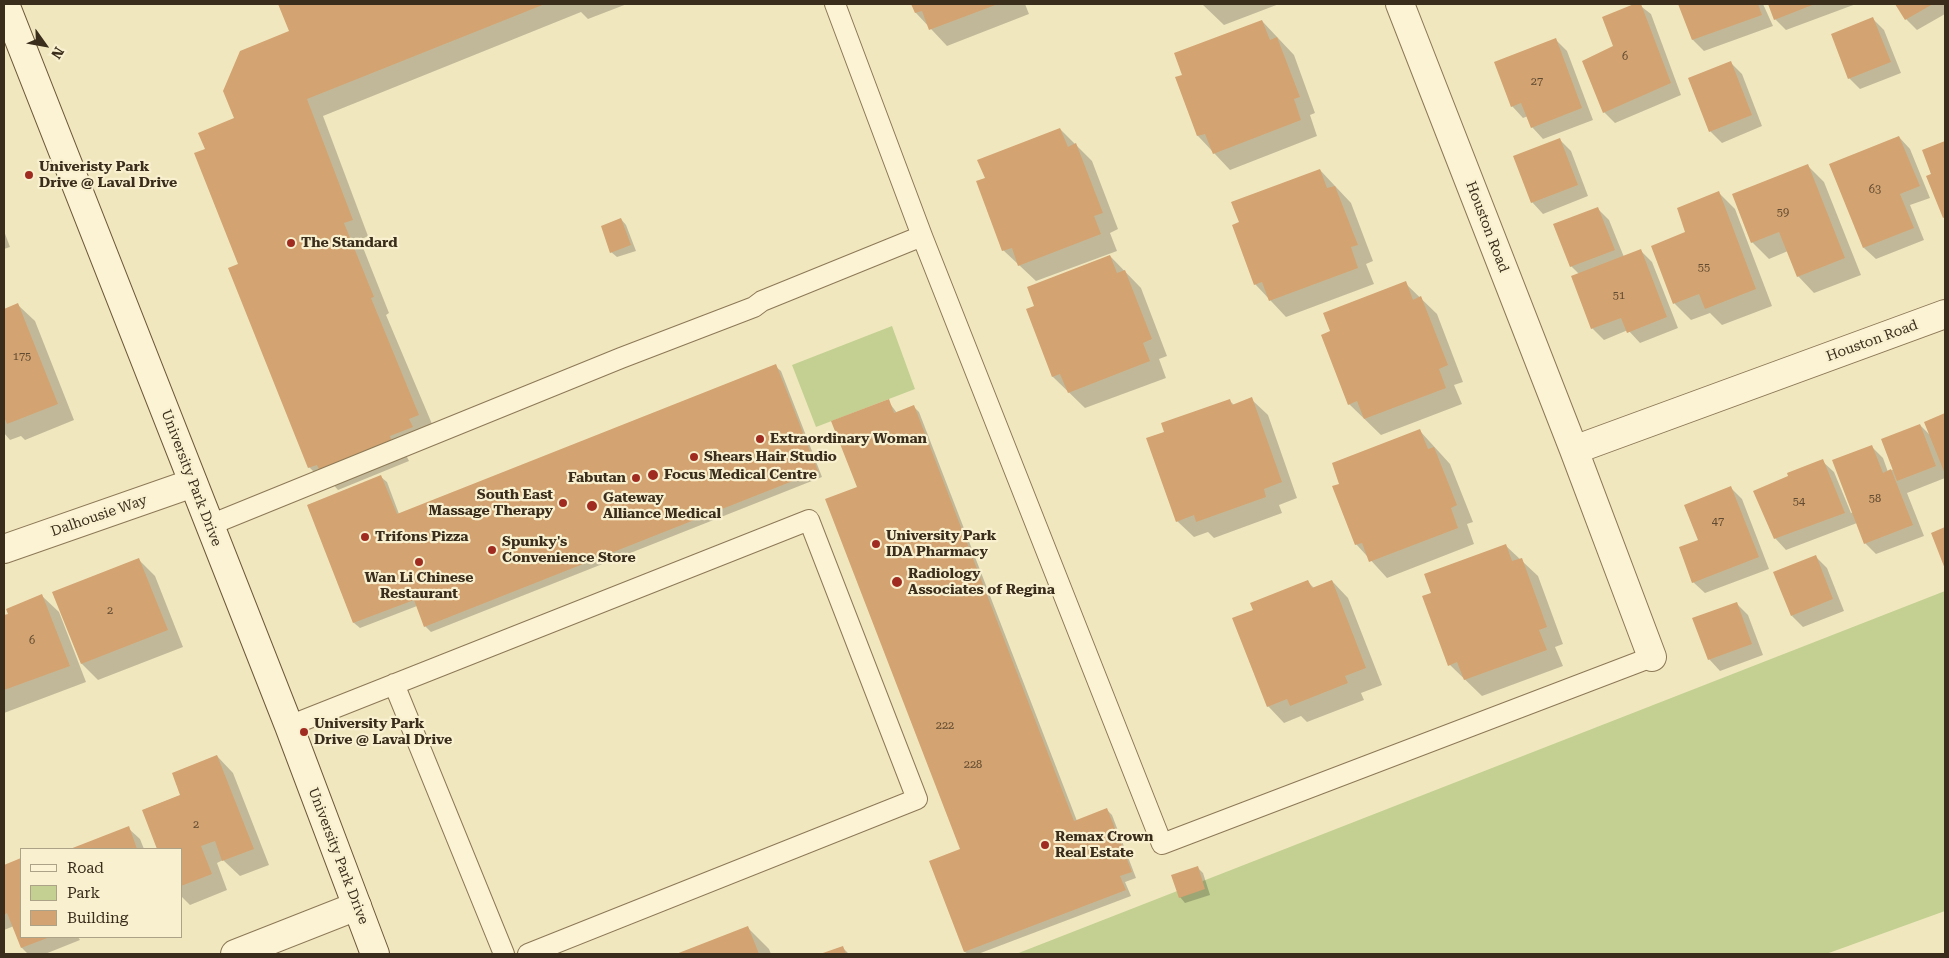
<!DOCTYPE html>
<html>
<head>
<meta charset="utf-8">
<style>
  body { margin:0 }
  #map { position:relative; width:1949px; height:958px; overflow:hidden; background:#f1e7bf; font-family:"Roboto Serif",serif }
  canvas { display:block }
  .frame { position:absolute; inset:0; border:5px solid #3a2d1c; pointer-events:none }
  .legend { position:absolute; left:20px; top:848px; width:162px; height:90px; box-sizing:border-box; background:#f8f0cf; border:1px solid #aca287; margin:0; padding:6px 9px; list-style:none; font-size:15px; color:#3a2d1c }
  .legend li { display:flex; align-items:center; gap:10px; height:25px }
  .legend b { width:25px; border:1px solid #aca287 }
  .north { position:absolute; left:20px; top:20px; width:50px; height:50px; -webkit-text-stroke:4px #f8f0cf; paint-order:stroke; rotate:122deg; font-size:14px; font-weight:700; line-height:20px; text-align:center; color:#3a2d1c }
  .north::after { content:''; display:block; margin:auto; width:18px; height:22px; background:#3a2d1c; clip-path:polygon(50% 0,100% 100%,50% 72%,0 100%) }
</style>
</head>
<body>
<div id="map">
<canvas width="1949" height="958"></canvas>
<div class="frame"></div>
<ul class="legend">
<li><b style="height:6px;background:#fbf3d3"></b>Road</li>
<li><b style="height:14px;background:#c3d092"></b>Park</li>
<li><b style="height:14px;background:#d3a371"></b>Building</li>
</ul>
<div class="north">N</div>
</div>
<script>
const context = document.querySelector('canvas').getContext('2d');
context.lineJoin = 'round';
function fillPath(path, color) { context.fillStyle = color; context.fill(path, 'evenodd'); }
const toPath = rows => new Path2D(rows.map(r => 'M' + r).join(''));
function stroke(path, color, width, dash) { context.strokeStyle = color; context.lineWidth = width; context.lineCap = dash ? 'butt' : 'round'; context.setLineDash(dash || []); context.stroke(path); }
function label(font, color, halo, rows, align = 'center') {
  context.font = font + ' "Roboto Serif",serif'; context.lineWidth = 4.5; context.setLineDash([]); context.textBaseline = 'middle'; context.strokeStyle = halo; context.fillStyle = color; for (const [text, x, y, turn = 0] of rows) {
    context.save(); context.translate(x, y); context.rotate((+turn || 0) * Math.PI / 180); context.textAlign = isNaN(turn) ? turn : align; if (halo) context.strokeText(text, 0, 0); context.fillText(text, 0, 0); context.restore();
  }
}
const green = toPath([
  [892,326,915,389,816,427,792,365],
  [1945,591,1945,911,1826,954,1016,954]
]);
const shadow = toPath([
  [279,4,627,4,588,19,581,12,323,116,368,236,360,240,389,313,386,315,435,431,405,453,409,461,338,490,331,482,326,484,309,467,240,264,207,150,235,119,290,32],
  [913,4,1025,4,1029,14,947,46,916,13],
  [1202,4,1279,4,1224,25],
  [1638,4,1651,14,1681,95,1615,123,1604,112,1615,46,1603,18],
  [1679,4,1763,4,1773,26,1704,51,1693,40],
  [1769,4,1856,4,1786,30,1775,19],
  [1897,4,1945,4,1945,14,1917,30,1906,19],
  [1873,19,1884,30,1901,73,1860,89,1849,78],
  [1262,21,1294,55,1315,113,1310,115,1317,136,1230,170,1198,136,1183,75],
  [1556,40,1567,51,1593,120,1543,139,1532,127,1528,116,1523,118,1512,106],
  [1731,63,1742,74,1762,126,1722,143,1710,131],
  [1060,129,1092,161,1118,229,1110,233,1117,251,1036,281,1003,250,986,178],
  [1899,137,1910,149,1930,198,1910,205,1924,240,1876,259,1864,248],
  [1560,140,1571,151,1588,196,1543,214,1532,202],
  [1945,143,1945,219,1924,151],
  [1808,166,1824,182,1861,275,1814,293,1798,276,1788,251,1769,259,1752,242],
  [1320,170,1351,203,1373,261,1366,264,1374,284,1286,317,1255,284],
  [1719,193,1735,209,1772,306,1722,325,1710,313,1691,320,1675,304,1653,247,1687,233],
  [1598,209,1609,220,1624,257,1641,251,1652,262,1678,328,1640,343,1628,330,1604,340,1592,328,1579,274,1571,266],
  [621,219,626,225,636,251,617,257,611,252],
  [4,231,10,247,4,249],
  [1110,256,1141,288,1167,356,1159,359,1166,378,1085,408,1053,377,1036,307],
  [1405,283,1437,314,1463,382,1454,385,1462,404,1381,435,1349,404,1331,332],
  [18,305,35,321,74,420,25,440,21,436,10,440,4,433,4,310],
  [775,366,781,371,822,477,431,632,425,626,417,606,360,628,354,623,308,505,381,477,387,482,399,514],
  [1251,399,1268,415,1297,498,1279,505,1282,513,1214,538,1208,532,1194,537,1177,521,1229,400,1234,405],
  [888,401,897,413,913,406,919,412,1077,821,1107,810,1112,815,1136,878,1125,882,1131,896,978,954,968,954,965,952,931,862,962,850,858,487],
  [1945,415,1945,478,1907,493,1924,536,1876,554,1865,543,1857,523,1786,550,1775,538,1822,461,1834,472,1851,513,1853,512,1872,447,1883,458,1888,472,1894,469,1920,425,1932,437,1926,422],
  [1420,431,1450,464,1473,522,1467,524,1474,544,1387,578,1356,544,1341,484],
  [1731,488,1742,499,1769,569,1705,593,1693,582],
  [1505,545,1538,576,1563,644,1555,647,1563,666,1482,696,1450,665,1433,594],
  [1816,557,1827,568,1844,611,1803,627,1792,616],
  [138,559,155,576,183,647,98,680,82,664,54,592],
  [1332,581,1348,598,1382,685,1361,693,1364,700,1307,722,1301,716,1284,723,1268,706,1254,610,1308,582,1314,588],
  [42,596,59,612,86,682,4,713,4,617],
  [1736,603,1748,615,1763,655,1720,671,1709,659],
  [217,756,233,773,269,865,240,876,223,860,217,863,227,890,190,905,181,896,181,849,159,849,143,810,181,795],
  [128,828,140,839,144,849,73,849],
  [21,860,21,937,78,937,80,940,45,954,28,954,22,948,14,926,4,930,4,867],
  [1197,867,1203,873,1210,895,1185,903,1180,897],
  [748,928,769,949,771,954,680,954],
  [842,947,849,954,823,954]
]);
const building = toPath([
  [278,4,545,4,307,99,353,220,344,223,374,297,371,298,419,415,409,419,413,427,390,436,393,445,321,474,317,465,308,468,228,268,238,264,194,153,205,149,198,133,234,118,223,91,240,51,289,31],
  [911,4,998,4,929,30,922,11,915,13],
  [1634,4,1641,4,1671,83,1603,113,1582,61,1613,46,1602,17],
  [1678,4,1758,4,1762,15,1692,40],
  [1768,4,1815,4,1774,20],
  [1895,4,1933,4,1905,20],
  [1873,17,1891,62,1848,79,1831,34],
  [1262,20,1270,40,1277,37,1300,97,1294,99,1301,120,1213,154,1205,134,1197,136,1175,77,1182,75,1174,53],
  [1556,38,1582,108,1531,128,1521,103,1511,107,1494,62],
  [1731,61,1752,115,1709,132,1688,78],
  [1060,128,1068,147,1076,143,1103,213,1094,216,1101,234,1018,266,1012,248,1002,251,976,181,985,178,977,160],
  [1899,136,1920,186,1900,194,1914,228,1863,248,1829,164],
  [1560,138,1578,185,1531,203,1513,156],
  [1945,141,1945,217,1943,218,1926,176,1931,174,1922,150],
  [1808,164,1845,258,1797,277,1779,232,1751,243,1732,194],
  [1320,169,1327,188,1335,186,1358,245,1351,247,1358,268,1269,301,1262,282,1254,285,1232,225,1239,222,1231,202],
  [1719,191,1756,289,1705,309,1699,294,1673,304,1651,246,1685,232,1677,208],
  [1598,207,1615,250,1570,267,1553,224],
  [621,218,631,245,610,253,601,226],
  [1641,249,1667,317,1627,333,1621,318,1591,329,1571,276],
  [1110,255,1117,273,1125,270,1152,339,1143,343,1150,361,1068,393,1060,374,1052,377,1026,309,1034,306,1027,287],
  [1406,281,1413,300,1421,296,1448,365,1439,369,1446,388,1364,419,1357,401,1348,405,1321,335,1330,331,1323,313],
  [18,303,58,404,7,424,5,419,4,420,4,309],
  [776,364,818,471,424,627,414,600,353,623,307,505,381,475,397,514],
  [1252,397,1282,482,1264,489,1266,497,1196,522,1194,515,1176,522,1146,438,1164,432,1161,423,1230,399,1232,405],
  [889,399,894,413,914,405,1074,821,1107,808,1132,872,1120,876,1126,890,964,952,929,861,960,849,825,499,857,487,831,421],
  [1945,413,1945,474,1924,422],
  [1920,424,1936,466,1897,481,1881,439],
  [1420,429,1428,449,1434,447,1457,505,1451,508,1458,528,1369,562,1362,543,1355,545,1332,486,1339,484,1332,463],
  [1872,445,1883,473,1891,469,1913,525,1864,544,1832,460],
  [1823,459,1845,513,1774,539,1753,491,1788,476,1787,473],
  [1731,486,1759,557,1692,583,1679,547,1698,540,1684,505],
  [1945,527,1945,569,1931,533],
  [1506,544,1512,561,1522,558,1547,627,1539,630,1547,650,1464,680,1457,662,1448,666,1422,596,1431,593,1424,574],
  [1816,555,1833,599,1791,616,1773,572],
  [139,558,168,630,81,664,52,592],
  [1308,580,1312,588,1332,580,1366,668,1345,676,1348,683,1290,706,1287,699,1267,707,1232,618,1253,610,1250,603],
  [42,594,70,666,4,690,4,615,8,614,6,609],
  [1737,602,1752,644,1708,660,1692,618],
  [217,755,254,849,222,861,215,841,201,846,212,874,181,886,181,849,157,849,142,810,180,795,172,773],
  [129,826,137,849,70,849],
  [21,858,21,937,50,937,21,948,7,913,4,915,4,865],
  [1198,866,1205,889,1179,898,1171,875],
  [748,926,759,954,676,954],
  [843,946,846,954,820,954]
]);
const lane = toPath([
  [835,4,922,236,1162,844,1652,657],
  [210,525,621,358,754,307,762,301,922,236],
  [394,684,504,954],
  [289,726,809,520,917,799,528,954]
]);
const street = toPath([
  [1400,4,1574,450,1652,657],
  [1574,450,1945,314],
  [4,549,193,483],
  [235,954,357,906]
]);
const secondary = toPath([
  [5,4,289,726,375,954]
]);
const markers = [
  [29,175,5,"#a02c21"],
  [291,243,5,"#a02c21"],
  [760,439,5,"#a02c21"],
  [694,457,5,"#a02c21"],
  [653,475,6,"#a02c21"],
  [636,478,5,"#a02c21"],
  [563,503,5,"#a02c21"],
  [592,506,6,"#a02c21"],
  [365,537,5,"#a02c21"],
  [876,544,5,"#a02c21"],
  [492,550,5,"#a02c21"],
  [419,562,5,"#a02c21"],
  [897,582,6,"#a02c21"],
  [304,732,5,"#a02c21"],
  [1045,845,5,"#a02c21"]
];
const numberNames = [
  ["6",1625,57],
  ["27",1537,82],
  ["63",1875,190],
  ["59",1783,213],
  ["55",1704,268],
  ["51",1619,296],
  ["175",22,357],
  ["58",1875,499],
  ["54",1799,502],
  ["47",1718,522],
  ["2",110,611],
  ["6",32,641],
  ["222",945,726],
  ["228",973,765],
  ["2",196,825]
];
const poiNames = [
  ["Univeristy Park",39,167],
  ["Drive @ Laval Drive",39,183],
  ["The Standard",301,243],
  ["Extraordinary Woman",770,439],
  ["Shears Hair Studio",704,457],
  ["Focus Medical Centre",664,475],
  ["Fabutan",626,478,"right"],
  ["South East",553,495,"right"],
  ["Massage Therapy",553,511,"right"],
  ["Gateway",603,498],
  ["Alliance Medical",603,514],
  ["University Park",886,536],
  ["IDA Pharmacy",886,552],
  ["Trifons Pizza",375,537],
  ["Spunky's",502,542],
  ["Convenience Store",502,558],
  ["Radiology",908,574],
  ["Associates of Regina",908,590],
  ["Wan Li Chinese",419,578,"center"],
  ["Restaurant",419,594,"center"],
  ["University Park",314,724],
  ["Drive @ Laval Drive",314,740],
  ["Remax Crown",1055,837],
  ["Real Estate",1055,853]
];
const streetNames = [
  ["Houston Road",1487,227,69],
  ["Houston Road",1872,341,-20],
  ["University Park Drive",191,478,69],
  ["Dalhousie Way",99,516,-19],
  ["University Park Drive",338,856,69]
];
fillPath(green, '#c3d092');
fillPath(shadow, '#0003');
fillPath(building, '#d3a371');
stroke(lane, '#8c7856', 22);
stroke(street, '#8c7856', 30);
stroke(secondary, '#6d5839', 30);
stroke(lane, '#fbf3d3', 20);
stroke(street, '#fbf3d3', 28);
stroke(secondary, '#fbf3d3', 28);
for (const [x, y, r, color] of markers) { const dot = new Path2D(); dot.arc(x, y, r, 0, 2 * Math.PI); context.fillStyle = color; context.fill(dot); stroke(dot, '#f8f0cf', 2); }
label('11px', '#604a31', null, numberNames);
label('bold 14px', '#3a2d1c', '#f8f0cf', poiNames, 'left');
label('14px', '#3a2d1c', '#f8f0cf', streetNames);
</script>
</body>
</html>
